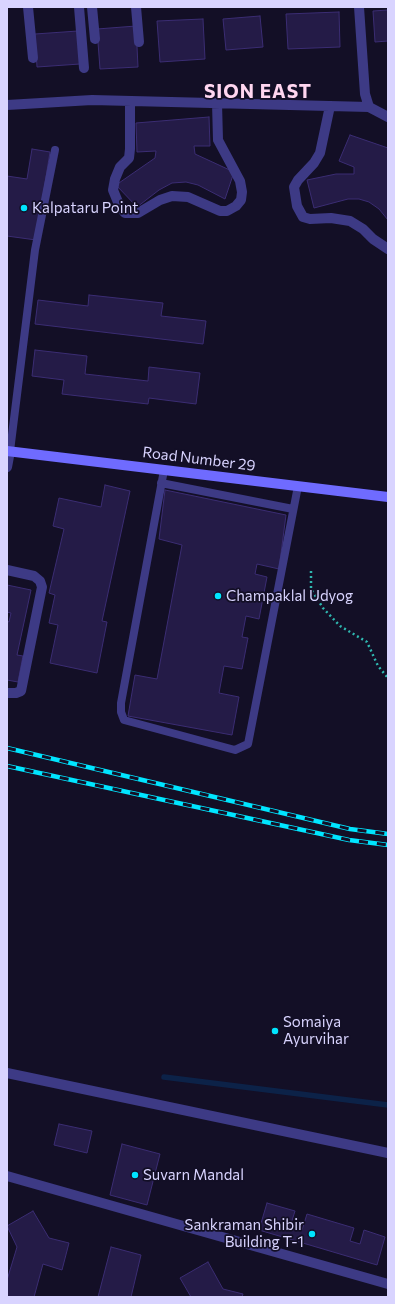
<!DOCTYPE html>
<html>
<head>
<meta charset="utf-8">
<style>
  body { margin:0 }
  #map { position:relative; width:395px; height:1304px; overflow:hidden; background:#130f26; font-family:Commissioner,sans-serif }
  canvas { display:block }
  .frame { position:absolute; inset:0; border:8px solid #d9d4ff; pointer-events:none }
</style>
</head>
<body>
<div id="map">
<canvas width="395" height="1304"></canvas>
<div class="frame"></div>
</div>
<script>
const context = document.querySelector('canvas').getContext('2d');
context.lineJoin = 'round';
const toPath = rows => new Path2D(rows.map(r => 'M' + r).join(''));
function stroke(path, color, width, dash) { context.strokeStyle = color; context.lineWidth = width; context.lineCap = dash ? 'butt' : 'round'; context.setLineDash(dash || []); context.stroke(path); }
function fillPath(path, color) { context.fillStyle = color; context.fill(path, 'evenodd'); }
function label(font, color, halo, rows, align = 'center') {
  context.font = font + ' Commissioner,sans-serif'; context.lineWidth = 3.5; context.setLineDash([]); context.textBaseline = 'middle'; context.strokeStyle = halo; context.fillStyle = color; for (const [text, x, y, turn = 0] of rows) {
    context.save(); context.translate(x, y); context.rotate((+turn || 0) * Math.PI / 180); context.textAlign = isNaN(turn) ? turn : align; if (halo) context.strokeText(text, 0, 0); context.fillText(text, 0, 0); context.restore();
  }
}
const stream = toPath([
  [164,1077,388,1105]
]);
const building = toPath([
  [388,10,388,41,375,42,373,11,388,10],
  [339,12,340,47,288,49,286,14,339,12],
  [260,16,263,47,226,50,223,19,260,16],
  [203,19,205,59,160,62,157,21,203,19],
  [136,26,138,67,100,69,97,29,136,26],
  [78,31,80,64,37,67,35,34,78,31],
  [209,117,210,146,194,146,195,154,234,172,225,199,198,185,186,182,172,183,159,190,137,207,116,185,155,158,156,151,137,152,136,123,209,117],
  [350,135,388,148,388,220,379,209,369,202,359,199,348,199,314,208,307,180,336,174,354,174,354,167,339,161,350,135],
  [32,149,50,152,36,240,7,236,7,176,27,179,32,149],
  [89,295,163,303,161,316,206,321,203,344,35,324,38,300,88,306,89,295],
  [35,350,87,356,85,374,148,381,149,367,200,373,196,404,149,398,148,404,62,394,64,380,32,376,35,350],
  [105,485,130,491,102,621,107,622,97,673,50,663,58,625,49,623,55,595,49,593,64,529,53,526,59,498,101,507,105,485],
  [165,490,286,515,279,569,257,564,255,574,267,577,259,619,246,616,242,637,248,638,242,669,224,666,219,693,239,697,232,735,128,716,135,675,157,679,182,545,159,539,165,490],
  [7,585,31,590,17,655,23,656,18,682,7,680,7,621,9,622,11,613,7,612,7,585],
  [59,1124,92,1131,87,1153,54,1145,59,1124],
  [122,1144,160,1154,147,1205,110,1195,122,1144],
  [267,1203,295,1211,290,1227,302,1230,307,1214,354,1228,350,1241,360,1244,364,1230,385,1237,377,1265,259,1230,267,1203],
  [33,1211,49,1238,69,1243,62,1270,43,1264,34,1297,7,1297,7,1280,17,1247,7,1226,33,1211],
  [111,1247,141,1255,131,1297,98,1297,111,1247],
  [208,1262,223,1289,243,1294,242,1297,191,1297,180,1278,208,1262]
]);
const path = toPath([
  [311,571,311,589,323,608,340,626,367,642,378,666,388,678]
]);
const service = toPath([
  [10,451,35,250,55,150],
  [164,470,121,703,121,712,124,720,235,750,248,744,298,486],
  [161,483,293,509]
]);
const minor = toPath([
  [28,7,33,58],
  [79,7,84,68],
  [92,7,95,39],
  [136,7,139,42],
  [359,7,365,94,369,107],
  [130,101,130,149,129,158,120,167,115,179,113,190,120,207,125,213,138,213,160,200,172,196,188,197,220,211,227,211,236,206,241,200,242,192,240,181,218,140,217,103],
  [7,105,92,100,369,107,388,117],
  [330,106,320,153,314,163,298,180,294,187,297,206,303,217,310,219,331,218,350,221,363,229,373,239,388,249],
  [7,467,10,451],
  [7,570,34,576,40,581,42,587,21,691,16,693,7,693],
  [7,1073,388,1153],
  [7,1176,388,1284]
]);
const secondary = toPath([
  [7,451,388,497]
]);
const rail = toPath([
  [7,748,350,829,388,834],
  [7,766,349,840,388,845]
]);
const markers = [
  [24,208,4,"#00e5ff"],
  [218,596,4,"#00e5ff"],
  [275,1031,4,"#00e5ff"],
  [135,1175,4,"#00e5ff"],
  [312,1234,4,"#00e5ff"]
];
const poiNames = [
  ["Kalpataru Point",32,208],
  ["Champaklal Udyog",226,596],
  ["Somaiya",283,1022],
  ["Ayurvihar",283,1039],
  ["Suvarn Mandal",143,1175],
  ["Sankraman Shibir",304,1225,"right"],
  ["Building T-1",304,1242,"right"]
];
const streetNames = [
  ["Road Number 29",199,459,7]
];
const districtNames = [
  ["SION EAST",258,92]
];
stroke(stream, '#0c2248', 5.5);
fillPath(building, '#241b47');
stroke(building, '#3b2d73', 1);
stroke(path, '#2fb8b0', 2.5, [2, 3]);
stroke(service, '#3d3a85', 8);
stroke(minor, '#3d3a85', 10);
stroke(secondary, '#6f6bff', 10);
stroke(rail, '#00e5ff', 4.5);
stroke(rail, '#130f26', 3, [9]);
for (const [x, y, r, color] of markers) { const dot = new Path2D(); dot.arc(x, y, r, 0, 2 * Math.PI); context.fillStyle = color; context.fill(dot); stroke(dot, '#130f26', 1.5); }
label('15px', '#d9d4ff', '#130f26', poiNames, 'left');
label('15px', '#d9d4ff', '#130f26', streetNames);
context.letterSpacing = '1px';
label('bold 19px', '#ffd6f0', '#130f26', districtNames);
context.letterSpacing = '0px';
</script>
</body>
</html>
